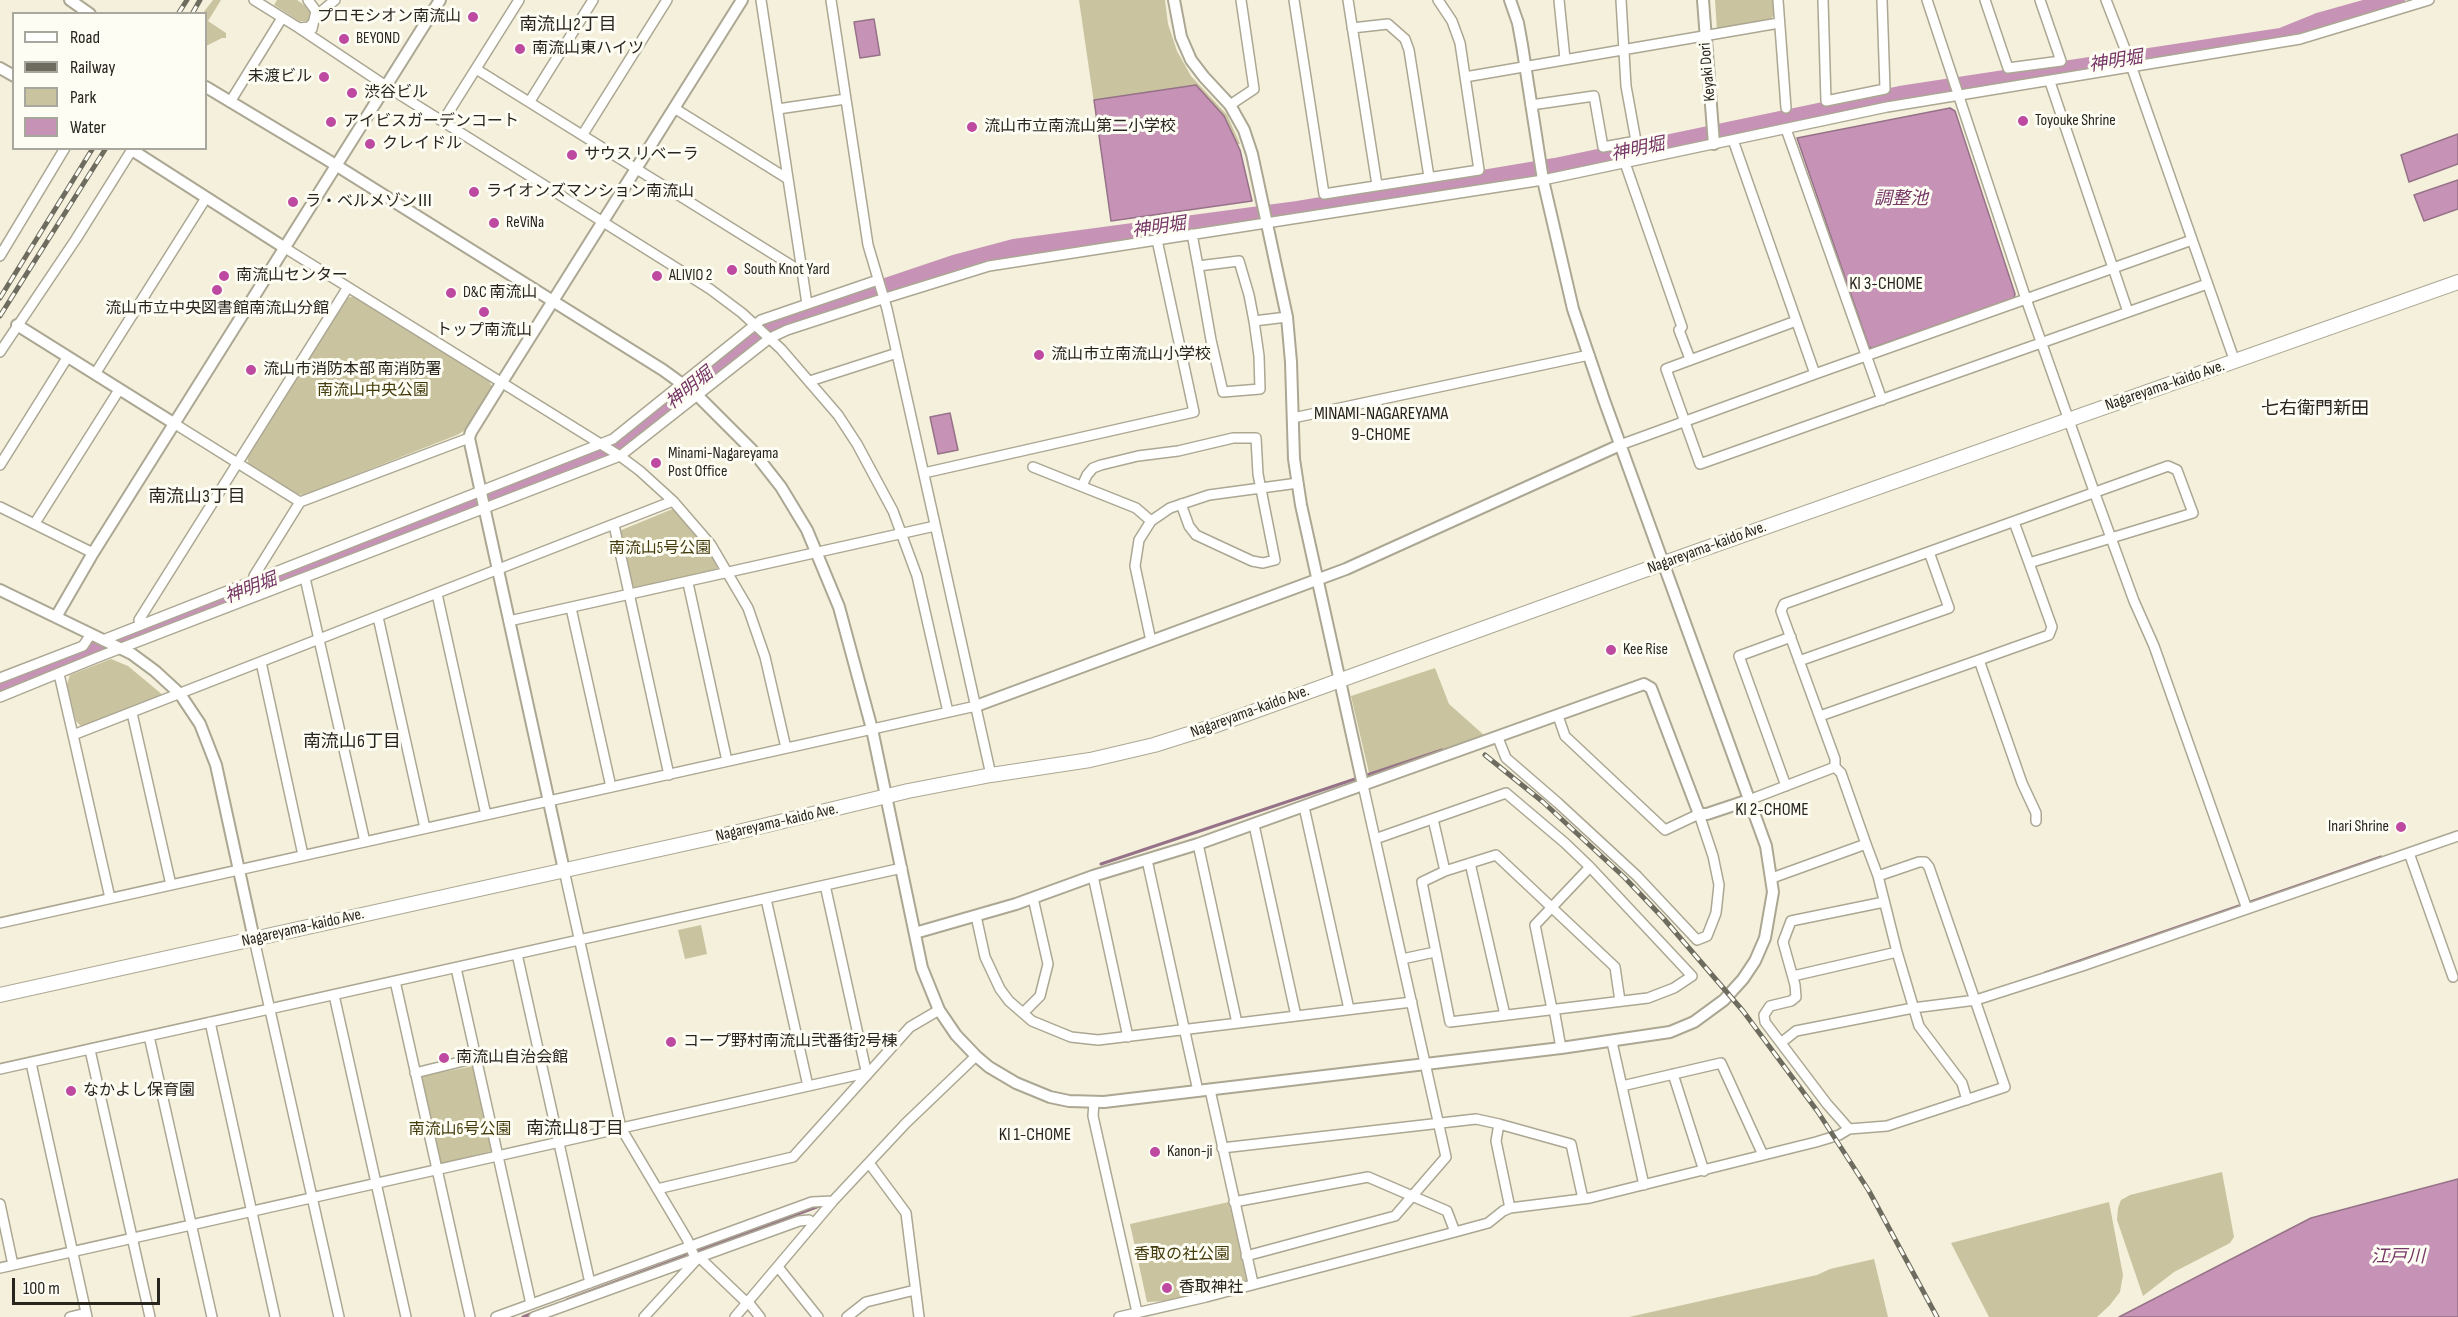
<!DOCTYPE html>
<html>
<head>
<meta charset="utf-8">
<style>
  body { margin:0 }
  #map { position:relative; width:2458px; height:1317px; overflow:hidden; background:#f4f0db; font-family:"Sofia Sans Condensed",sans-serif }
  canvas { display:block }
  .legend { position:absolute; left:12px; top:12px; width:195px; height:138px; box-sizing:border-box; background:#fefdf4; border:2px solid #a8a79e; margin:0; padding:8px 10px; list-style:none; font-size:18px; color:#27251d }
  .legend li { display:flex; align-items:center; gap:12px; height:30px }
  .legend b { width:30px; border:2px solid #a8a79e }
  .scale { position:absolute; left:12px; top:1278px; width:148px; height:27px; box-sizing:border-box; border:3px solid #27251d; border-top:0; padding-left:8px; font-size:18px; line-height:21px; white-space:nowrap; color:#27251d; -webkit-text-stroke:4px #fefdf4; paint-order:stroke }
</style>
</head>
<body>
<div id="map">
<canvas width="2458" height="1317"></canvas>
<ul class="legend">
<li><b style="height:8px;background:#fff"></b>Road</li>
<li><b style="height:8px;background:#6e6b5f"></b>Railway</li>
<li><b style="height:16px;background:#c9c39f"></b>Park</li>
<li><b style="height:16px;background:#c693b6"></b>Water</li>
</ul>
<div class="scale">100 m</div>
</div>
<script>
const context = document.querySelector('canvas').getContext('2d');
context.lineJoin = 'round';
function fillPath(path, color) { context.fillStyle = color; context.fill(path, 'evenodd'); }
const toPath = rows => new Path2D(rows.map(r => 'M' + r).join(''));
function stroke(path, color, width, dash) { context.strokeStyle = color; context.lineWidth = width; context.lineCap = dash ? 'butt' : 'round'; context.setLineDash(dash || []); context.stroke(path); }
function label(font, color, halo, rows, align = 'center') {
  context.font = font + ' "Sofia Sans Condensed","Noto Sans JP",sans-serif'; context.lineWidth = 6; context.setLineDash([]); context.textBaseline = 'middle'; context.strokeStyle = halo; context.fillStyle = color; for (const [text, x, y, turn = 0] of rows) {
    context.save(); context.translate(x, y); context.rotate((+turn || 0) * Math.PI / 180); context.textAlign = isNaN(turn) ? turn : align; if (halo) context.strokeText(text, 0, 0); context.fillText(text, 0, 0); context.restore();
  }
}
const green = toPath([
  [213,0,221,0,208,21,226,33,226,38,222,38,206,46,206,14,203,13],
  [277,0,297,0,310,9,311,18,307,21,299,21,274,5],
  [1079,0,1165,0,1168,24,1177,51,1191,76,1227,115,1240,144,1103,165],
  [1715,0,1773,0,1774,15,1770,20,1717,30],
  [354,296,489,380,492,387,464,431,457,435,304,495,296,494,249,465,247,458,347,298],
  [675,508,719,562,716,571,632,589,619,531],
  [111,659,128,666,164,696,82,727,76,721,67,684,70,675],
  [1435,668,1449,704,1485,736,1374,776,1369,773,1351,696],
  [701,925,707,954,685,959,678,930],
  [474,1066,492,1151,439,1164,422,1076],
  [2222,1172,2234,1237,2230,1243,2174,1272,2143,1296,2117,1220,2118,1208,2121,1200,2130,1195],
  [1229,1202,1247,1282,1168,1301,1147,1302,1130,1224],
  [2109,1202,2123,1275,2120,1292,2110,1305,2097,1317,1989,1317,1951,1243],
  [1874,1259,1888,1317,1629,1317,1817,1275,1830,1269]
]);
const water = toPath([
  [874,19,880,55,860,58,854,22,874,19],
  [1196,85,1224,116,1240,150,1252,201,1111,221,1094,100,1196,85],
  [1950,108,1955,111,2015,294,2014,298,1872,348,1869,347,1797,138,1950,108],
  [2458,134,2458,164,2409,182,2401,155,2458,134],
  [2458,180,2458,209,2424,221,2414,195,2458,180],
  [950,413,958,450,938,454,930,417,950,413],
  [2458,1179,2458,1317,2119,1317,2311,1218,2458,1179]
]);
const stream = toPath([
  [1364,776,1442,750],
  [1101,864,1358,778],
  [2045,973,2381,857],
  [567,1300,822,1205],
  [523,1317,533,1313]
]);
const river = toPath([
  [0,687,622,444,767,327,954,264,1014,248,1298,210,1555,167,1900,95,2281,37,2318,22,2396,0]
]);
const minor = toPath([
  [254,0,299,28,309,27,313,23],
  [308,0,316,11,312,29],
  [761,0,807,304],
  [831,0,868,245,887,309,991,775],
  [1294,0,1324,194,1479,170,1460,43,1452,21,1438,0],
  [1348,0,1377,185],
  [1559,0,1565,59],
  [1621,0,1626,86,1636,141],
  [1778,0,1786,108],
  [1823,0,1826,101,1885,89,1882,0],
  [1927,0,2026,299,2095,494,2134,601,2154,646,2247,909],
  [1985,0,2008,68,2061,61,2040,0],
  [2106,0,2127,54,2235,362],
  [317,15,335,0],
  [299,28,386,86,710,289,742,313,781,349,838,415,857,444,893,511,917,576,948,712],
  [1352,28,1388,24,1405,39,1409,50,1429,177],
  [476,69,802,272],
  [1465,77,1779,23],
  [2050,82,2128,312],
  [530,101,593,0],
  [230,102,282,18],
  [1230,105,1254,89,1241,0],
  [1531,105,1594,96,1603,147,1631,142],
  [674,108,788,179],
  [778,109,846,99],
  [443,121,519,0],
  [1786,129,1882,400],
  [583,134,667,0],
  [1733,140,1815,374,2192,240],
  [1625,163,1682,327,1679,330,1690,359],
  [1192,234,1198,266,1211,340,1223,392,1260,389,1259,356,1254,321,1249,295,1239,261,1198,266],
  [285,248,620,456,640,471,673,501,711,545,748,608,765,657,786,748],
  [0,256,65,148],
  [1254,321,1287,317],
  [1796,321,1666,369,1700,464,2207,284],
  [0,352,76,239,133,148],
  [95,374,206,198],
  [810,381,897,353],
  [1293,418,1589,355],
  [175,424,300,502],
  [1620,445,1815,374],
  [0,465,67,358],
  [1033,467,1136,508,1151,521],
  [924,473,1194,412,1157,240],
  [1082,486,1087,475,1093,468,1101,465,1138,456,1178,451,1233,438,1256,438,1258,474,1275,560,1263,563,1252,561,1196,535,1189,526,1181,504],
  [0,507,93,553],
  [35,523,119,390],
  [614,525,669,775],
  [305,578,365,842],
  [255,579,254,576,300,502,469,438],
  [688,583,727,761],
  [437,594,486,815],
  [571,608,611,787],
  [378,617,425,828],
  [509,621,935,526],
  [140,623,139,620,348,287],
  [103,640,613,439,761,320,878,280],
  [1151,641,1135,566,1139,540,1151,521,1170,508,1209,495,1298,483],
  [1979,660,2049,635,2052,627,2029,563],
  [1799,661,1949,608,1929,552],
  [261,662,303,855],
  [59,674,73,735,673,501],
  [0,678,83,646,91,634],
  [0,697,98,657,620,456,770,338,787,330,876,301,989,266,1543,180,1887,107,2300,39,2429,0],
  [132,713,171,885],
  [1820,716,1979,660,2022,783,2036,813,2036,821],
  [73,735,110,898],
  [1498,738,1506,758,1558,803,1637,876,1697,940,1707,936,1716,913,1719,885,1713,856,1699,814,1665,830,1565,736,1558,716],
  [1786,786,1739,656,1791,637],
  [1749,800,1835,767,1835,759,1781,611,1784,604,2168,466,2177,470,2193,513,2029,563,2014,522],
  [1304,807,1349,1009],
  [1433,819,1445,871],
  [1254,825,1296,1016],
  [1375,839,1506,793,1565,843,1590,867,1535,925,1552,1009],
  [1198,844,1237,1023],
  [1866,844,1878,876,1897,952,1919,1026,1962,1083,1967,1100],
  [2409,853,2453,977],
  [1147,860,1198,1091],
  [1470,863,1505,1015],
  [1590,867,1692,976,1674,988,1648,998,1450,1022,1422,882,1445,871,1496,855,1615,967,1620,1001],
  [564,870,621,1128,687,1239,695,1258],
  [1093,876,1128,1037],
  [1772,878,1866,844,1841,773,1835,767],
  [825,885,867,1075],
  [766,899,808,1086],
  [976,916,985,957,1000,989,1009,1001,1032,1021,1071,1037,1098,1040,1412,1002],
  [0,923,976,706],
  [254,939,339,1317],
  [517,954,590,1283],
  [1402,959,1435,952],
  [456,968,531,1304],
  [1793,976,1897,952],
  [395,981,470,1317],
  [334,995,406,1317],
  [1554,1009,1561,1048],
  [1023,1013,1040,996,1048,964,1033,898],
  [210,1022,275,1317],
  [149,1036,212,1317],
  [1612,1042,1644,1185],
  [1782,1042,1796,1031,1913,1008,1976,1000,2082,966,2458,836],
  [90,1050,150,1317],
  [31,1063,87,1317],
  [0,1069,902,868],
  [415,1073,476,1058],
  [1673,1074,1704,1171],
  [1622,1086,1721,1063,1763,1155],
  [1210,1090,1253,1283],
  [1094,1102,1093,1116,1137,1312],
  [1499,1124,1571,1144,1583,1199],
  [1849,1129,1827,1104,1765,1022,1764,1015,1770,1006,1791,1001,1796,997,1795,985,1783,942,1791,921,1884,902],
  [1222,1148,1476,1119,1499,1124,1496,1141,1510,1208],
  [869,1163,906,1213,919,1317],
  [657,1189,793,1157,910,1027,939,1010],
  [1234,1202,1368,1177,1447,1211,1455,1232,1488,1223,1503,1211,1510,1208,1590,1198,1816,1142,1839,1135,1849,1129,1887,1126,2005,1087,1929,867,1925,862,1919,862,1878,876],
  [0,1204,13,1265],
  [1246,1256,1395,1216,1446,1157,1363,785],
  [778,1267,818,1317],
  [0,1268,866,1073],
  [748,1302,760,1317],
  [70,1317,86,1313],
  [496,1317,812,1202,833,1201],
  [534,1317,799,1221,809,1220,813,1224],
  [644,1317,699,1257,747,1303],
  [735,1317,833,1201,906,1123,976,1056],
  [847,1317,866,1302,915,1290],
  [1119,1317,1206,1297,1455,1232]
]);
const tertiary = toPath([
  [70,0,90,14],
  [1174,0,1181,37,1191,60,1204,77,1230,105,1244,130,1252,154,1287,317,1291,362,1294,459,1301,505,1363,785],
  [1703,0,1714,144],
  [0,68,14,76],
  [206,87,326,159,663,370,696,394,752,450,781,487,807,530,839,607,872,729,922,968,939,1010,956,1035,976,1056,989,1067,1016,1083,1050,1097,1069,1101,1104,1102,1561,1048,1670,1032,1694,1022,1724,1000,1743,979,1755,961,1765,938,1773,892,1766,846,1604,400,1573,309,1543,180,1522,45,1518,23,1510,0],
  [132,150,285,248],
  [17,325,175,424],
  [0,590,132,654,155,671,180,694,200,724,216,765,254,939],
  [56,617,93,553,440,0],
  [976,706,1346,569,1620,445],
  [564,870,469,438,471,432,502,382,742,0],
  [915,933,1016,904,1093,876,1198,844,1644,684,1651,688,1699,814,1707,814,1749,800]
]);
const primary = toPath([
  [0,995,742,831,908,791,991,775,1090,760,1154,745,1211,727,1664,563,2458,282]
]);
const rail = toPath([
  [178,14,187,0],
  [192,14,200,0],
  [0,298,93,148],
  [0,316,106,148],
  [1485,755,1543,802,1624,877,1664,919,1743,1011,1818,1112,1869,1191,1937,1317]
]);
const markers = [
  [473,17,6,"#be49a1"],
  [344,39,6,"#be49a1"],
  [520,49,6,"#be49a1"],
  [324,77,6,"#be49a1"],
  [352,93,6,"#be49a1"],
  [2023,121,6,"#be49a1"],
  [331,122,6,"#be49a1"],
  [972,127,6,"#be49a1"],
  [370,144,6,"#be49a1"],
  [572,155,6,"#be49a1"],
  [474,192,6,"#be49a1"],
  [293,202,6,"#be49a1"],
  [494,223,6,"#be49a1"],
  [732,270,6,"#be49a1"],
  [224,276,6,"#be49a1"],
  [657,276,6,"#be49a1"],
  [217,290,6,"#be49a1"],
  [451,293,6,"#be49a1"],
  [484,312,6,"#be49a1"],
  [1039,355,6,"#be49a1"],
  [251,370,6,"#be49a1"],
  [656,463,6,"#be49a1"],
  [1611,650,6,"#be49a1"],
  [2401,827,6,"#be49a1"],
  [671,1042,6,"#be49a1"],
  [444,1058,6,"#be49a1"],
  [71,1091,6,"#be49a1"],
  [1155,1152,6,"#be49a1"],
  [1167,1288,6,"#be49a1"]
];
const poiNames = [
  ["プロモシオン南流山",461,17,"right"],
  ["BEYOND",356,39],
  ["南流山東ハイツ",532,49],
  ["未渡ビル",312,77,"right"],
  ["渋谷ビル",364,93],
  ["Toyouke Shrine",2035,121],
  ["アイビスガーデンコート",343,122],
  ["流山市立南流山第二小学校",984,127],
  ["クレイドル",382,144],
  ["サウス リベーラ",584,155],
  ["ライオンズマンション南流山",486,192],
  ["ラ・ベルメゾンⅢ",305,202],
  ["ReViNa",506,223],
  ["South Knot Yard",744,270],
  ["南流山センター",236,276],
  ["ALIVIO 2",669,276],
  ["D&C 南流山",463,293],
  ["流山市立中央図書館南流山分館",217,309,"center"],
  ["トップ南流山",484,331,"center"],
  ["流山市立南流山小学校",1051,355],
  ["流山市消防本部 南消防署",263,370],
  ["Minami-Nagareyama",668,454],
  ["Post Office",668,472],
  ["Kee Rise",1623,650],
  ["Inari Shrine",2389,827,"right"],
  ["コープ野村南流山弐番街2号棟",683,1042],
  ["南流山自治会館",456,1058],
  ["なかよし保育園",83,1091],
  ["Kanon-ji",1167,1152],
  ["香取神社",1179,1288]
];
const streetNames = [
  ["Keyaki Dori",1708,72,-95],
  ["Nagareyama-kaido Ave.",2165,386,-19],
  ["Nagareyama-kaido Ave.",1707,548,-20],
  ["Nagareyama-kaido Ave.",1250,712,-20],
  ["Nagareyama-kaido Ave.",777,823,-13],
  ["Nagareyama-kaido Ave.",303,928,-13]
];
const parkNames = [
  ["南流山中央公園",373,391],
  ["南流山5号公園",660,549],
  ["南流山6号公園",460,1130],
  ["香取の社公園",1182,1255]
];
const neighbourhoodNames = [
  ["南流山2丁目",568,25],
  ["KI 3-CHOME",1886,284],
  ["七右衛門新田",2315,409],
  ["MINAMI-NAGAREYAMA",1381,414],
  ["9-CHOME",1381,435],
  ["南流山3丁目",197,497],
  ["南流山6丁目",352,742],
  ["KI 2-CHOME",1772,810],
  ["南流山8丁目",575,1129],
  ["KI 1-CHOME",1035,1135]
];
const waterNames = [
  ["神明堀",2116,62,-9],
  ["神明堀",1638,150,-12],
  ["調整池",1901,199],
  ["神明堀",1159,228,-8],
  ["神明堀",690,389,-39],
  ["神明堀",251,589,-21],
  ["江戸川",2398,1257]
];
fillPath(green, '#c9c39f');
fillPath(water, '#c693b6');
stroke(water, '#967288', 1.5);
stroke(stream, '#967288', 3);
stroke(river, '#c693b6', 18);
stroke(minor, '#aba793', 12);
stroke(tertiary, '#aba793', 14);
stroke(primary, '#aba793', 16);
stroke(minor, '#fff', 9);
stroke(tertiary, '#fff', 10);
stroke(primary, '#fff', 14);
stroke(rail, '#6e6b5f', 5);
stroke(rail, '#fefdf4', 3, [9]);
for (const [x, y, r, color] of markers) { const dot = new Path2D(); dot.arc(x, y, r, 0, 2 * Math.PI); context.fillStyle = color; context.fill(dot); stroke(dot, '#fefdf4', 2); }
label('16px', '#27251d', '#fefdf4', poiNames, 'left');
label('16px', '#27251d', '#fefdf4', streetNames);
label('16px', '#443c0d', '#fefdf4', parkNames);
label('18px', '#27251d', '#fefdf4', neighbourhoodNames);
label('italic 18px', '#753665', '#fefdf4', waterNames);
</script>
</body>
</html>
